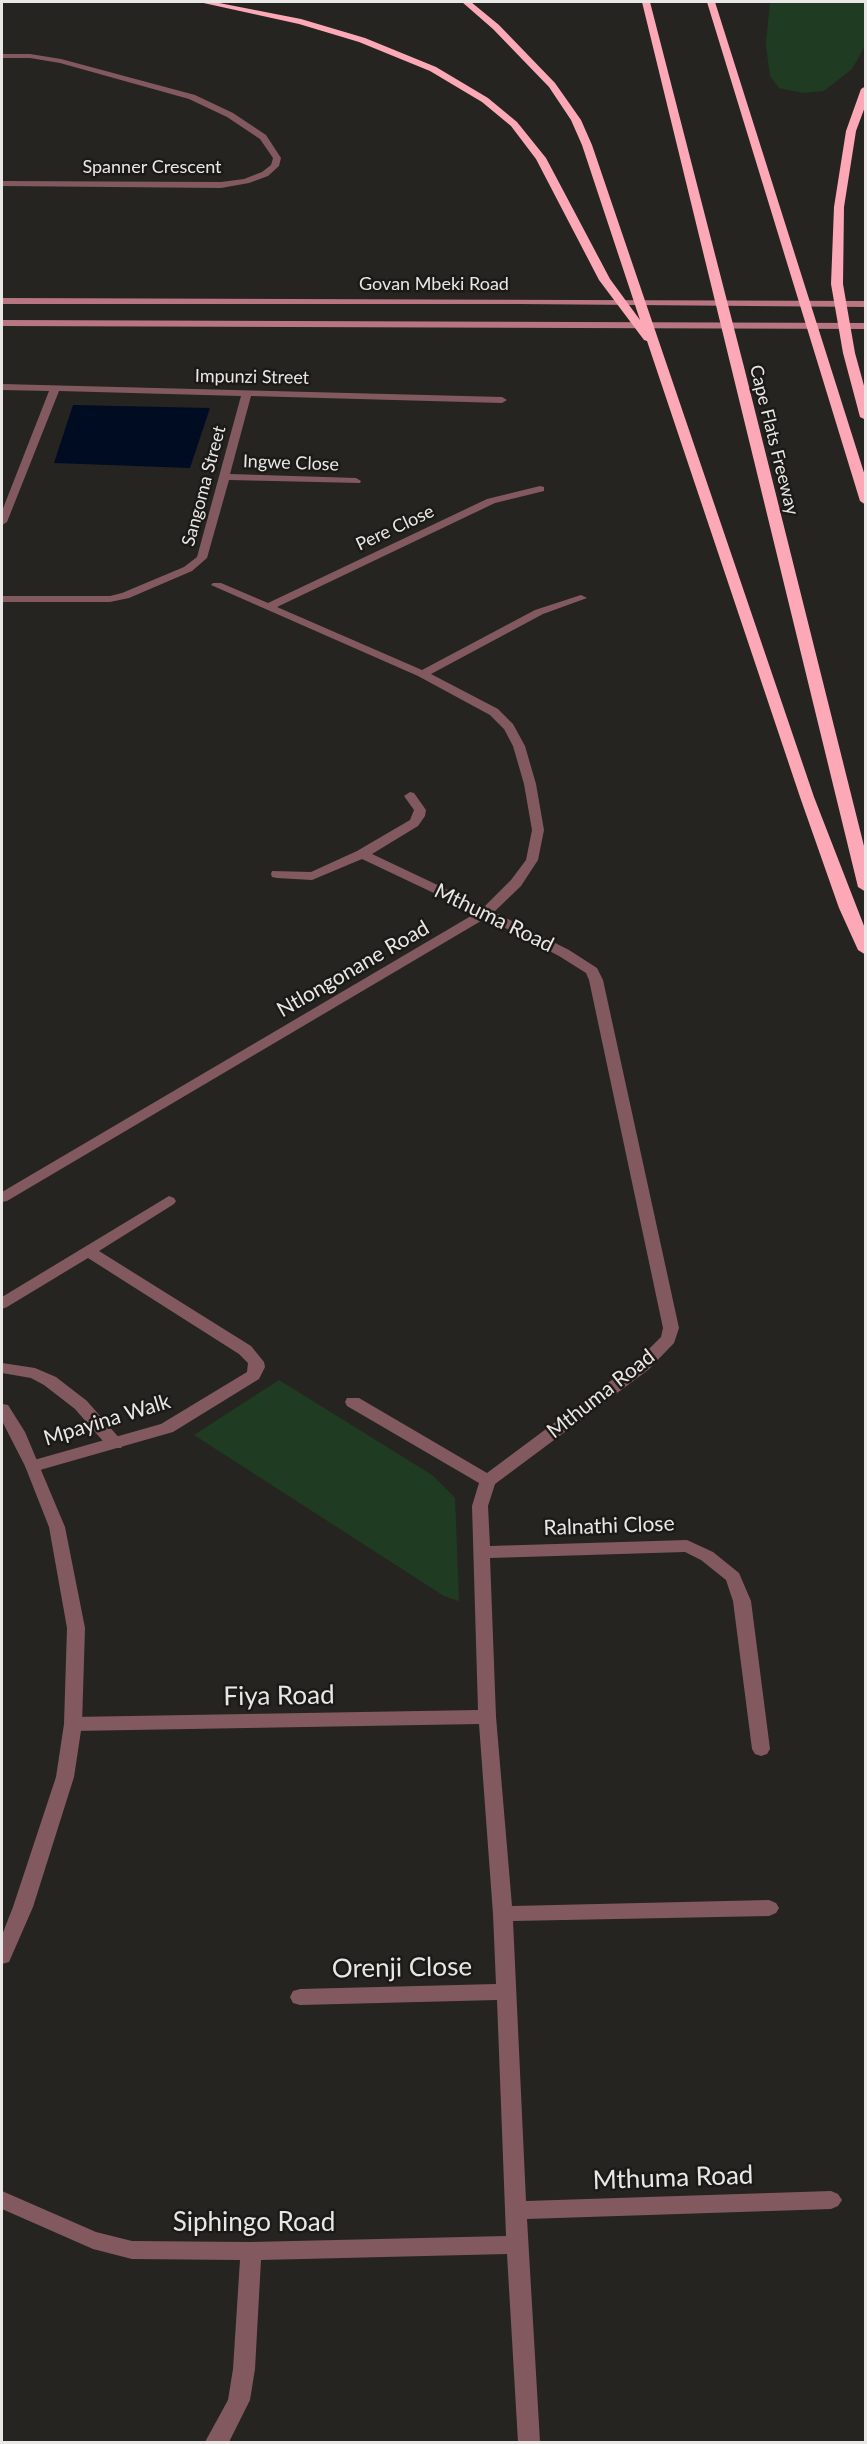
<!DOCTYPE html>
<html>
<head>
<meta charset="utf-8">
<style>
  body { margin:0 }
  #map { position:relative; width:867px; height:2444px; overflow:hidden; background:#262421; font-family:Lato,sans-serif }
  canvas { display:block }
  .frame { position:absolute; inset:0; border:3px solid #e8e7e5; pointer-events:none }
</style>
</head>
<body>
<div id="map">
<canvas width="867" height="2444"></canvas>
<div class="frame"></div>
</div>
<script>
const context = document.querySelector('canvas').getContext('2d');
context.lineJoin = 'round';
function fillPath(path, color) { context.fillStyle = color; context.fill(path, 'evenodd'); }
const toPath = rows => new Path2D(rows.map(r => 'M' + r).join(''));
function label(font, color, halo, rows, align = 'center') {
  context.font = font + ' Lato,sans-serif'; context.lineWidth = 5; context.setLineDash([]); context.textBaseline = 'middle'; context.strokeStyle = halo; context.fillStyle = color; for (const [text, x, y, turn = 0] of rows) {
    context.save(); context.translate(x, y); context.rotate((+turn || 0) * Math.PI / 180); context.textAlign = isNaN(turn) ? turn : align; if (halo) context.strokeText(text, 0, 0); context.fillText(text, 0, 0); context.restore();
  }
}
const green = toPath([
  [770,2,865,2,865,46,852,69,824,91,803,93,779,88,770,76,766,45],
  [279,1380,432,1475,455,1498,459,1601,444,1596,194,1435]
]);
const water = toPath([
  [73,405,210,408,190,468,54,463]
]);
const service = toPath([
  [2,54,30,54,61,59,195,95,233,113,266,135,281,158,279,166,268,176,249,183,221,188,2,186,2,181,221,182,244,179,262,172,271,165,273,158,260,139,227,117,189,99,60,63,30,58,2,58,2,54],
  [2,1363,35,1368,56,1377,87,1401,121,1440,123,1444,121,1448,109,1448,75,1409,44,1385,31,1378,2,1373,2,1363]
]);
const minor = toPath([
  [2,384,502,397,507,400,502,403,251,396,230,474,356,478,361,481,360,483,229,480,207,558,192,571,129,598,110,602,2,602,2,596,110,596,122,593,184,567,197,557,241,396,59,391,7,522,2,525,2,511,49,391,2,390,2,384],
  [540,486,544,487,544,491,495,503,277,607,422,670,535,610,581,595,587,598,543,614,431,674,498,709,513,724,525,746,536,784,544,830,538,860,521,886,494,912,569,950,597,968,603,980,679,1328,674,1343,648,1370,495,1484,488,1506,490,1546,687,1540,713,1552,739,1573,751,1601,770,1749,767,1754,761,1756,755,1754,752,1749,733,1601,726,1580,701,1560,685,1552,490,1558,496,1717,512,1906,769,1900,776,1903,779,1908,776,1913,769,1916,513,1921,526,2201,831,2191,838,2194,842,2200,838,2206,831,2209,527,2219,540,2442,518,2442,507,2254,261,2260,255,2369,250,2400,229,2442,205,2442,228,2400,233,2369,240,2260,132,2259,93,2249,2,2209,2,2191,96,2232,132,2241,251,2242,506,2236,497,2000,300,2005,293,2003,290,1997,293,1991,300,1989,496,1984,493,1914,479,1724,73,1731,67,1729,64,1724,67,1719,73,1717,478,1710,472,1506,479,1483,347,1406,345,1402,347,1398,359,1398,487,1473,636,1362,661,1337,663,1328,589,980,586,973,559,956,486,918,7,1201,2,1202,2,1192,476,913,362,859,312,880,277,878,272,877,271,874,272,871,311,872,357,851,410,820,414,810,404,796,410,792,414,793,426,810,425,816,418,826,372,854,484,907,511,880,526,860,532,830,524,784,513,746,504,729,490,715,418,676,211,585,213,583,221,583,268,603,487,499,540,486],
  [169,1196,174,1198,176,1201,174,1204,99,1251,251,1346,264,1362,265,1367,259,1379,173,1432,33,1472,27,1470,25,1466,27,1462,161,1424,247,1372,248,1363,239,1354,88,1258,7,1307,2,1309,2,1297,169,1196]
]);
const tertiary = toPath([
  [2,1404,8,1405,25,1432,65,1527,85,1628,82,1724,74,1777,33,1907,9,1962,2,1964,2,1935,13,1907,56,1777,64,1724,67,1628,49,1527,25,1466,2,1421,2,1404]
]);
const secondary = toPath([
  [2,298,866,301,866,307,520,304,2,304,2,298],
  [2,320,866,323,866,329,2,326,2,320]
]);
const motorway = toPath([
  [199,2,214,2,301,19,365,38,436,67,488,98,517,122,546,158,610,279,640,320,582,145,571,120,549,87,493,29,462,2,471,2,499,25,555,83,581,120,592,145,814,797,866,931,866,955,858,950,839,908,800,797,647,341,644,340,599,280,536,159,511,126,482,102,430,71,359,42,299,24,199,2],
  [642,2,650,2,744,367,866,854,866,892,858,887,642,2],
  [707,2,715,2,866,479,866,505,860,501,707,2],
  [866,86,866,104,856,131,844,207,843,284,855,353,866,393,866,420,860,417,843,353,831,284,834,207,846,131,861,89,866,86]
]);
const farStreetnames = [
  ["Spanner Crescent",152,167],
  ["Govan Mbeki Road",434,284],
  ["Impunzi Street",252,377,1],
  ["Cape Flats Freeway",774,440,76],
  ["Ingwe Close",291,463,2],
  ["Sangoma Street",204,486,-75],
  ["Pere Close",395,528,-25]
];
const streetNames = [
  ["Mthuma Road",494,918,26],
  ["Ntlongonane Road",353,969,-30],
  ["Mthuma Road",601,1394,-38],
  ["Mpayina Walk",107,1420,-17],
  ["Ralnathi Close",609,1526,-2]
];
const nearStreetnames = [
  ["Fiya Road",279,1696,-1],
  ["Orenji Close",402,1968,-1],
  ["Mthuma Road",673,2178,-2],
  ["Siphingo Road",254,2223]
];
fillPath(green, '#1f3c23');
fillPath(water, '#000c22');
fillPath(service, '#835960');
fillPath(minor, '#835960');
fillPath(tertiary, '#835960');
fillPath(secondary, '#b97682');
fillPath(motorway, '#fca8b7');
label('18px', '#e8e7e5', '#1c1a17', farStreetnames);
label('21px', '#e8e7e5', '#1c1a17', streetNames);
label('26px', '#e8e7e5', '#1c1a17', nearStreetnames);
</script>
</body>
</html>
